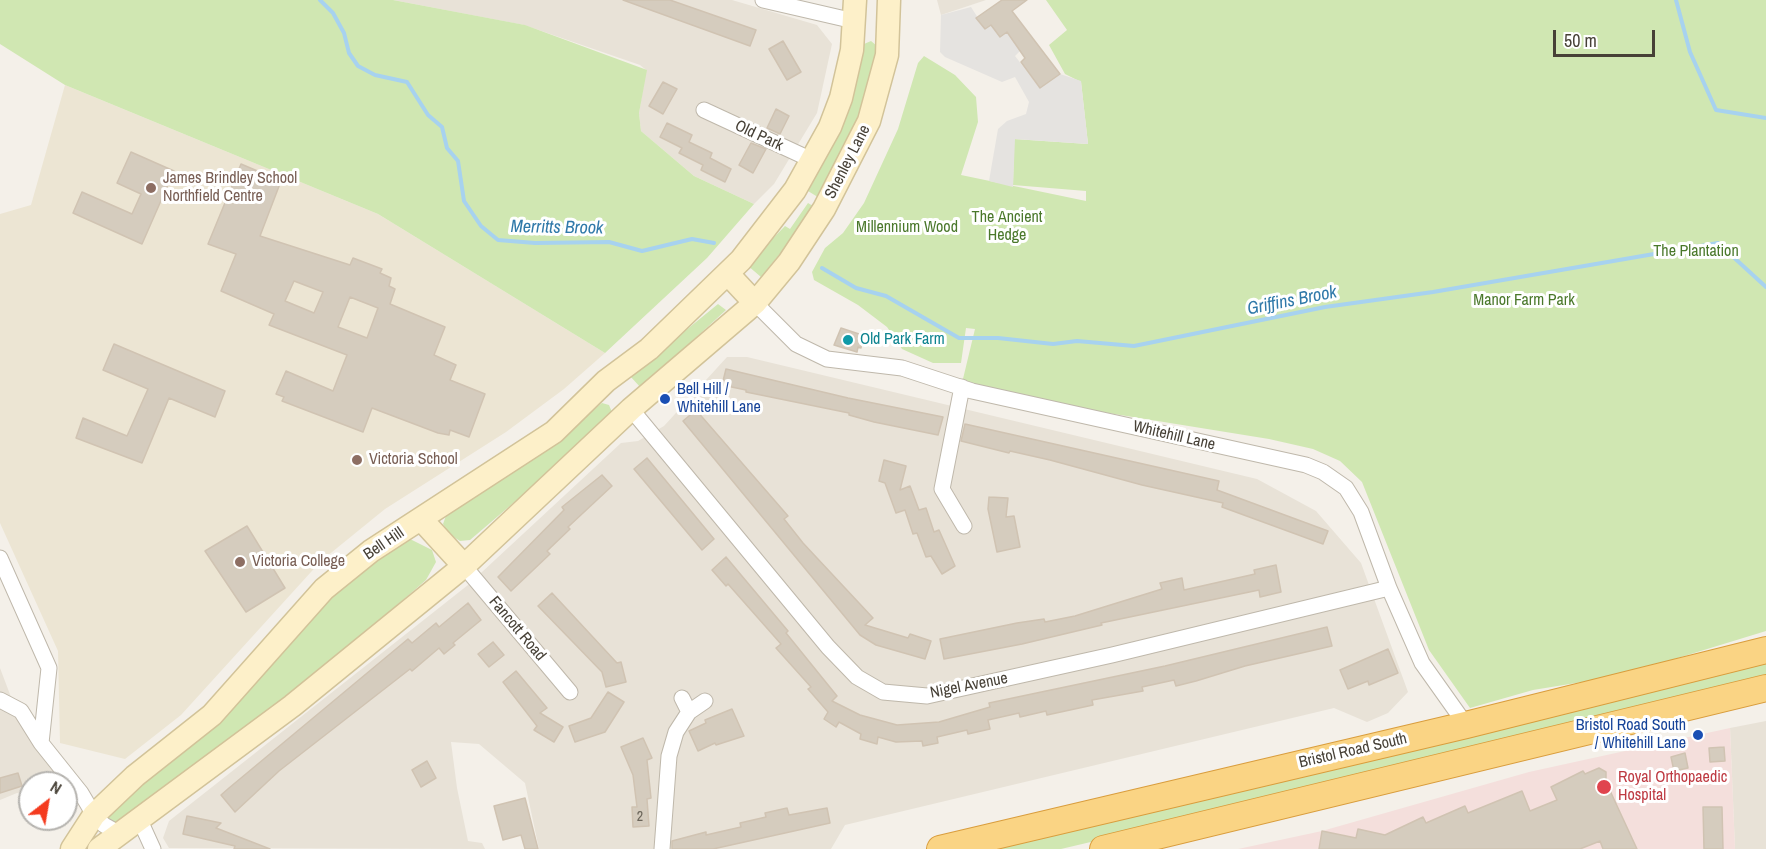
<!DOCTYPE html>
<html>
<head>
<meta charset="utf-8">
<style>
  body { margin:0 }
  #map { position:relative; width:1766px; height:849px; overflow:hidden; background:#f4f0e9; font-family:"Archivo Narrow",sans-serif }
  canvas { display:block }
  .north { position:absolute; left:18px; top:771px; width:60px; height:60px; box-sizing:border-box; background:#fff; border:2px solid #b5b3af; border-radius:50%; rotate:31deg; font-size:16px; font-weight:700; line-height:24px; text-align:center; color:#474137 }
  .north::after { content:''; display:block; margin:auto; width:21px; height:27px; background:#f43b1f; clip-path:polygon(50% 0,100% 100%,50% 72%,0 100%) }
  .scale { position:absolute; left:1553px; top:30px; width:102px; height:27px; box-sizing:border-box; border:3px solid #474137; border-top:0; padding-left:8px; font-size:18px; line-height:21px; white-space:nowrap; color:#474137; -webkit-text-stroke:4px #fff; paint-order:stroke }
</style>
</head>
<body>
<div id="map">
<canvas width="1766" height="849"></canvas>
<div class="north">N</div>
<div class="scale">50 m</div>
</div>
<script>
const context = document.querySelector('canvas').getContext('2d');
context.lineJoin = 'round';
function fillPath(path, color) { context.fillStyle = color; context.fill(path, 'evenodd'); }
const toPath = rows => new Path2D(rows.map(r => 'M' + r).join(''));
function stroke(path, color, width, dash) { context.strokeStyle = color; context.lineWidth = width; context.lineCap = dash ? 'butt' : 'round'; context.setLineDash(dash || []); context.stroke(path); }
function label(font, color, halo, rows, align = 'center') {
  context.font = font + ' "Archivo Narrow",sans-serif'; context.lineWidth = 6; context.setLineDash([]); context.textBaseline = 'middle'; context.strokeStyle = halo; context.fillStyle = color; for (const [text, x, y, turn = 0] of rows) {
    context.save(); context.translate(x, y); context.rotate((+turn || 0) * Math.PI / 180); context.textAlign = isNaN(turn) ? turn : align; if (halo) context.strokeText(text, 0, 0); context.fillText(text, 0, 0); context.restore();
  }
}
const residential = toPath([
  [393,0,732,0,817,25,832,44,817,113,774,184,754,204,694,176,641,131,639,113,646,70,640,65,524,25],
  [937,0,986,0,941,15],
  [727,357,747,357,1257,479,1316,511,1361,563,1408,692,1388,713,1367,722,1334,708,845,825,831,849,539,849,525,783,479,744,451,742,457,788,468,841,482,843,485,849,169,848,163,838,169,821,468,585,621,443,638,441,664,426],
  [0,668,17,713,62,783,30,783,30,794,17,793,0,800],
  [1766,721,1766,849,1735,849,1730,728]
]);
const education = toPath([
  [65,85,378,214,605,353,564,389,506,432,385,509,321,561,181,715,125,759,60,743,58,651,0,523,0,214,31,205]
]);
const medical = toPath([
  [1730,728,1735,849,1238,849,1322,831,1529,772]
]);
const green = toPath([
  [0,0,393,0,525,25,647,70,639,113,641,131,694,176,754,204,707,258,605,353,378,214,65,85,0,44],
  [1046,0,1766,0,1766,631,1619,676,1533,690,1470,708,1429,650,1362,482,1340,461,1313,449,1269,439,972,391,962,383,975,329,966,328,961,363,933,363,902,349,887,327,858,305,814,280,812,272,825,248,843,233,864,203,898,129,918,63,924,56,955,75,976,97,978,122,961,175,1086,201,1086,191,1013,185,1014,139,1088,144,1081,82,1065,74,1049,45,1067,30],
  [871,41,877,46,868,98,821,199,808,191,828,153,857,75,864,44],
  [808,203,813,206,801,228,761,277,747,265,785,226,790,229],
  [718,304,726,310,641,388,630,376],
  [602,403,609,405,614,417,470,540,460,541,449,534,443,524,447,513,543,448],
  [406,537,432,550,436,562,426,580,351,645,122,824,113,823,107,817,327,597],
  [1766,660,1766,682,1447,758,1061,849,960,849]
]);
const parking = toPath([
  [971,7,985,29,991,25,1000,37,1007,32,1020,51,1015,56,1040,88,1060,74,1081,81,1088,144,1015,139,1013,187,989,181,998,129,1007,121,1026,114,1029,102,1015,77,1002,82,945,57,940,52,941,15]
]);
const stream = toPath([
  [320,0,333,13,344,33,349,53,358,66,375,75,407,82,428,115,442,127,447,148,458,161,464,201,481,226,498,240,535,243,609,242,642,251,692,239,714,243],
  [1676,0,1690,52,1716,110,1766,118],
  [822,268,856,288,886,296,959,338,998,338,1053,344,1077,341,1134,346,1325,307,1433,292,1718,243,1766,287]
]);
const building = toPath([
  [623,0,670,0,756,30,750,46,623,0],
  [1002,0,1027,0,1012,11,1060,74,1040,88,1021,62,1025,58,1007,32,1000,37,991,25,985,29,976,18,1002,0],
  [783,41,801,72,787,80,769,49,783,41],
  [663,82,677,89,663,114,649,106,663,82],
  [776,109,789,116,780,134,767,128,776,109],
  [667,123,692,135,689,142,712,153,710,158,731,169,725,182,701,170,703,165,679,153,682,148,660,137,667,123],
  [751,143,766,149,753,173,739,165,751,143],
  [131,152,174,171,142,244,73,213,82,192,132,214,141,194,117,183,131,152],
  [241,164,281,181,260,236,350,265,353,258,382,269,380,273,391,278,389,286,395,289,390,304,445,327,434,355,456,365,450,380,485,394,469,437,450,430,449,435,438,433,372,408,363,432,282,401,284,397,276,394,286,371,333,391,347,355,269,325,274,314,221,291,236,254,208,244,241,164],
  [294,281,323,292,314,313,285,301,294,281],
  [350,297,378,308,367,338,338,327,350,297],
  [841,328,862,335,861,348,858,347,857,352,834,345,841,328],
  [114,344,225,391,215,417,169,398,142,463,76,438,83,418,127,436,148,389,103,370,114,344],
  [726,369,848,398,943,417,938,435,874,422,849,415,849,413,746,392,746,390,722,385,726,369],
  [696,410,788,516,784,519,803,543,873,618,865,625,908,638,910,634,931,641,925,659,876,645,860,635,683,421,696,410],
  [965,424,1219,481,1217,490,1328,531,1323,544,1222,507,1223,503,1142,485,1050,460,1010,451,1009,453,961,441,965,424],
  [647,458,714,539,702,550,634,469,647,458],
  [884,460,906,466,900,490,910,486,919,510,926,508,934,532,939,530,955,566,942,574,931,556,926,557,917,533,913,534,905,510,896,513,885,483,879,481,884,460],
  [602,475,612,486,568,527,570,529,547,551,550,554,511,591,498,577,564,510,562,507,602,475],
  [989,497,1008,498,1006,517,1014,516,1020,547,997,552,988,509,989,497],
  [247,526,285,588,246,612,205,551,247,526],
  [726,557,788,631,786,633,837,696,832,701,860,715,897,725,939,722,990,707,989,703,1165,666,1327,627,1332,646,1245,666,1196,681,1176,686,1174,680,1142,687,1143,691,1092,700,1093,705,1047,715,1046,711,1020,717,1019,713,988,720,990,729,968,734,967,730,937,737,938,743,923,746,922,741,896,742,878,737,877,744,860,739,861,734,839,722,836,727,824,719,828,712,808,689,811,687,776,648,781,644,728,584,726,586,712,570,726,557],
  [1276,565,1281,592,1260,597,1259,590,1101,623,1102,625,1022,644,944,659,940,639,1017,623,1044,619,1045,622,1075,616,1162,589,1160,583,1182,578,1184,590,1255,574,1254,570,1276,565],
  [552,593,617,663,621,662,626,682,606,687,602,672,538,606,552,593],
  [468,603,481,620,453,643,455,645,444,654,439,648,412,671,410,669,279,771,235,812,221,795,229,788,408,639,412,643,436,623,439,627,468,603],
  [493,642,504,655,489,667,478,654,493,642],
  [1388,649,1398,673,1369,685,1368,681,1348,689,1340,670,1388,649],
  [516,671,547,708,540,713,563,727,554,742,534,730,537,726,503,682,516,671],
  [608,692,624,702,605,732,575,742,569,726,591,718,608,692],
  [732,709,744,736,716,745,715,743,698,751,689,731,706,723,705,720,732,709],
  [643,738,652,758,647,760,651,798,647,799,649,826,633,827,632,807,637,807,633,775,621,747,643,738],
  [1724,747,1725,761,1710,762,1709,748,1724,747],
  [1685,753,1688,768,1674,771,1671,757,1685,753],
  [427,761,436,778,421,787,412,770,427,761],
  [1599,768,1606,772,1606,782,1637,849,1603,849,1600,841,1580,849,1319,849,1322,831,1356,838,1358,829,1385,835,1423,817,1426,823,1465,806,1468,813,1522,791,1530,811,1557,800,1551,787,1583,771,1585,774,1599,768],
  [18,773,22,786,0,793,0,778,18,773],
  [525,798,538,849,525,849,521,835,503,840,494,806,525,798],
  [1703,807,1722,807,1723,849,1704,849,1703,807],
  [787,808,789,815,827,808,830,823,713,849,672,849,672,841,706,832,706,835,741,827,740,823,766,817,765,813,787,808],
  [187,816,221,823,216,828,270,849,234,849,235,846,183,834,187,816]
]);
const minor = toPath([
  [763,0,854,21],
  [704,110,814,161],
  [755,303,796,344,827,359,902,368,972,391,1306,465,1323,472,1346,488,1361,512,1389,588,1422,663,1466,725],
  [962,387,942,489,964,526],
  [631,409,828,647,857,677,883,692,927,696,1112,655,1389,588],
  [0,558,49,668,41,743],
  [464,566,570,692],
  [682,698,689,712],
  [0,700,21,711,41,743,81,793,94,815,104,825,120,834],
  [143,827,153,849],
  [662,849,669,756,676,732,689,712,705,701]
]);
const secondary = toPath([
  [728,274,755,303],
  [421,519,464,566],
  [72,849,94,815,135,776,212,715,324,589,371,551,554,432,606,381,649,349,741,260,795,190,830,127,841,98,852,50,855,0],
  [99,849,292,706,464,566,631,409,755,303,789,262,824,209,869,121,887,55,889,0]
]);
const trunk = toPath([
  [940,849,1466,725,1766,650],
  [1103,849,1766,688]
]);
const markers = [
  [151,188,6,"#8d6e63"],
  [848,340,6,"#0f9aa8"],
  [665,399,6,"#1a4fb4"],
  [357,460,6,"#8d6e63"],
  [240,562,6,"#8d6e63"],
  [1698,735,6,"#1a4fb4"],
  [1604,787,8,"#e0444e"]
];
const numberNames = [
  ["2",640,817]
];
const streetNames = [
  ["Old Park",759,136,25],
  ["Shenley Lane",848,162,-63],
  ["Whitehill Lane",1174,436,13],
  ["Bell Hill",384,544,-34],
  ["Fancott Road",517,629,50],
  ["Nigel Avenue",969,686,-11],
  ["Bristol Road South",1353,751,-13]
];
const educationNames = [
  ["James Brindley School",163,179],
  ["Northfield Centre",163,197],
  ["Victoria School",369,460],
  ["Victoria College",252,562]
];
const parkNames = [
  ["The Ancient",1007,218],
  ["Hedge",1007,236],
  ["Millennium Wood",907,228],
  ["The Plantation",1696,252],
  ["Manor Farm Park",1524,301]
];
const cultureNames = [
  ["Old Park Farm",860,340]
];
const transitNames = [
  ["Bell Hill /",677,390],
  ["Whitehill Lane",677,408],
  ["Bristol Road South",1686,726,"right"],
  ["/ Whitehill Lane",1686,744,"right"]
];
const healthNames = [
  ["Royal Orthopaedic",1618,778],
  ["Hospital",1618,796]
];
const waterNames = [
  ["Merritts Brook",557,228,1],
  ["Griffins Brook",1292,301,-11]
];
fillPath(residential, '#e8e2d7');
fillPath(education, '#ece5d3');
fillPath(medical, '#f4dfdc');
fillPath(green, '#d0e7b2');
fillPath(parking, '#e5e3e0');
stroke(stream, '#a7d2ef', 4);
fillPath(building, '#d5ccbe');
stroke(building, '#d0c3b2', 1.5);
stroke(minor, '#bfb8ab', 17);
stroke(secondary, '#d2c399', 25);
stroke(trunk, '#d99d3d', 28);
stroke(minor, '#fff', 15);
stroke(secondary, '#fdf0c9', 22);
stroke(trunk, '#fad484', 26);
for (const [x, y, r, color] of markers) { const dot = new Path2D(); dot.arc(x, y, r, 0, 2 * Math.PI); context.fillStyle = color; context.fill(dot); stroke(dot, '#fff', 2); }
label('14px', '#6a6459', null, numberNames);
label('16px', '#474137', '#fff', streetNames);
label('16px', '#785e54', '#fff', educationNames, 'left');
label('16px', '#4a782b', '#fff', parkNames);
label('16px', '#0d838f', '#fff', cultureNames, 'left');
label('16px', '#164399', '#fff', transitNames, 'left');
label('16px', '#be3a42', '#fff', healthNames, 'left');
label('italic 18px', '#3079a9', '#fff', waterNames);
</script>
</body>
</html>
